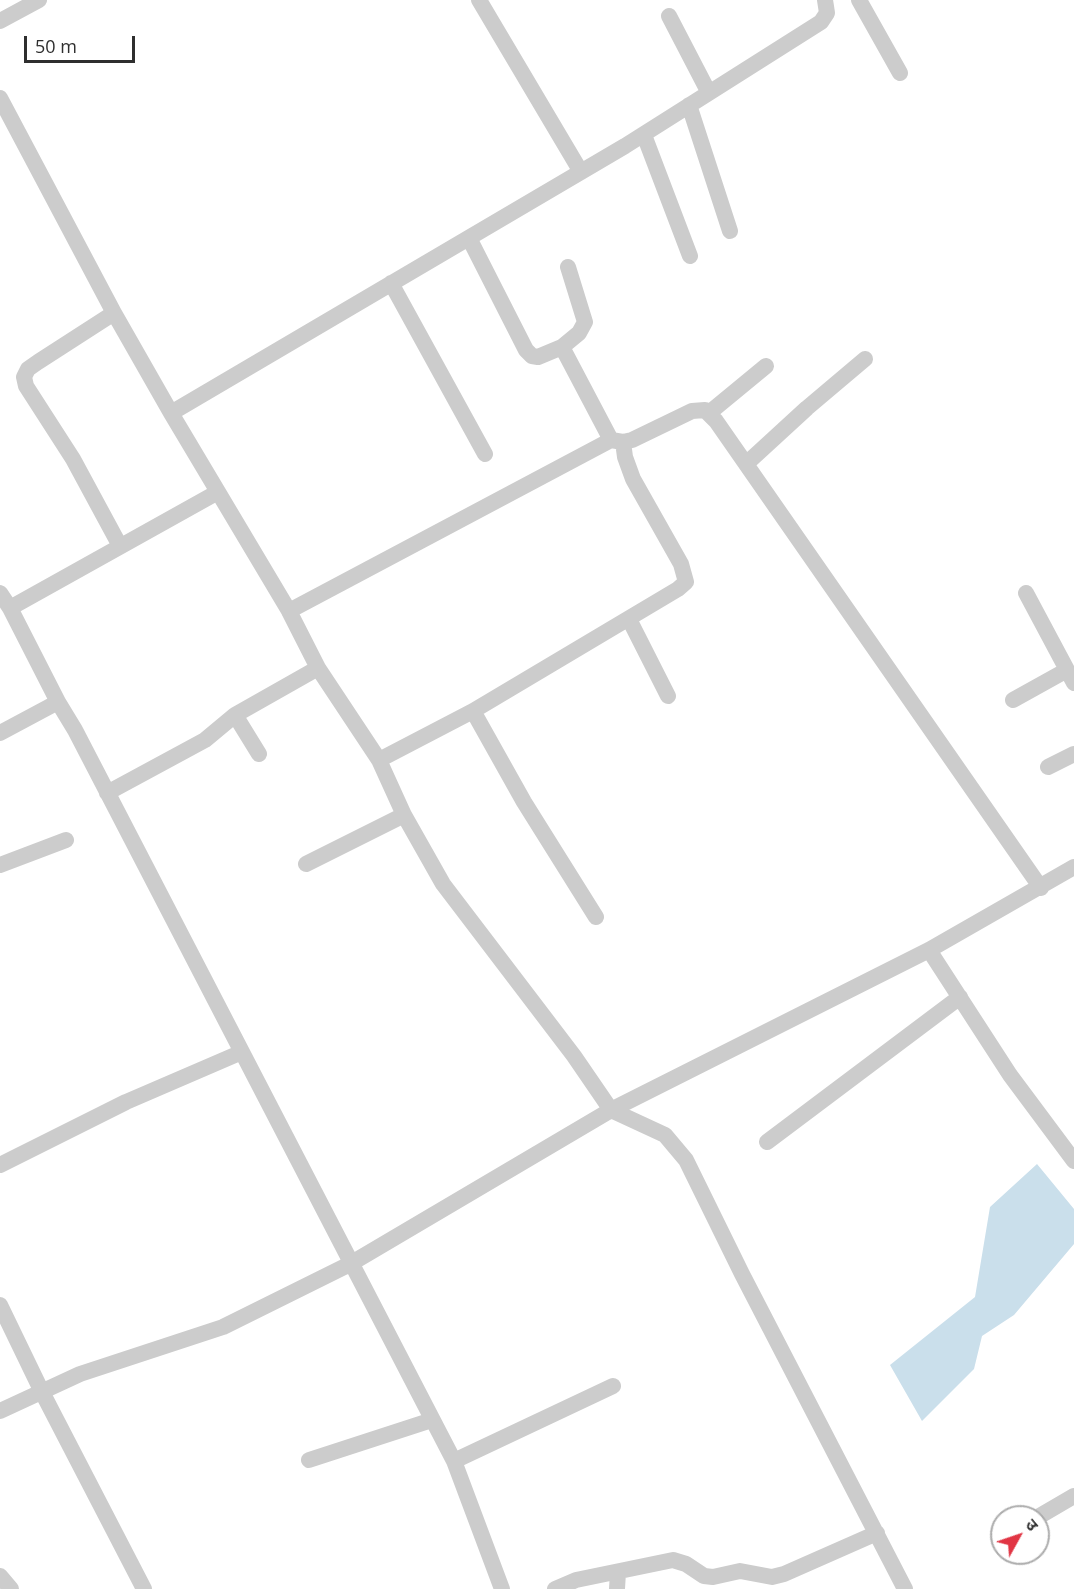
<!DOCTYPE html>
<html>
<head>
<meta charset="utf-8">
<style>
  body { margin:0 }
  #map { position:relative; width:1074px; height:1589px; overflow:hidden; background:#fff; font-family:"Open Sans","Noto Sans Devanagari",sans-serif }
  canvas { display:block }
  .north { position:absolute; left:990px; top:1505px; width:60px; height:60px; box-sizing:border-box; background:#fff; border:2px solid #acacac; border-radius:50%; rotate:50deg; font-size:16px; font-weight:700; line-height:24px; text-align:center; color:#2f2f2f }
  .north::after { content:''; display:block; margin:auto; width:21px; height:27px; background:#e13544; clip-path:polygon(50% 0,100% 100%,50% 72%,0 100%) }
  .scale { position:absolute; left:24px; top:36px; width:111px; height:27px; box-sizing:border-box; border:3px solid #2f2f2f; border-top:0; padding-left:8px; font-size:18px; line-height:21px; white-space:nowrap; color:#2f2f2f; -webkit-text-stroke:4px #fff; paint-order:stroke }
</style>
</head>
<body>
<div id="map">
<canvas width="1074" height="1589"></canvas>
<div class="north">उ</div>
<div class="scale">50 m</div>
</div>
<script>
const context = document.querySelector('canvas').getContext('2d');
context.lineJoin = 'round';
function fillPath(path, color) { context.fillStyle = color; context.fill(path, 'evenodd'); }
const toPath = rows => new Path2D(rows.map(r => 'M' + r).join(''));
function stroke(path, color, width, dash) { context.strokeStyle = color; context.lineWidth = width; context.lineCap = dash ? 'butt' : 'round'; context.setLineDash(dash || []); context.stroke(path); }
const water = toPath([
  [1037,1164,1074,1209,1074,1244,1014,1315,982,1336,974,1369,922,1421,890,1365,975,1297,990,1207]
]);
const minor = toPath([
  [479,0,581,172],
  [859,0,900,73],
  [669,16,709,93],
  [0,21,39,0],
  [0,98,114,313,171,413,289,611,318,668,379,760,404,815,443,884,574,1056,611,1110,665,1135,686,1160,742,1274,905,1589],
  [689,105,730,231],
  [644,135,690,256],
  [469,238,526,350,532,356,538,357,562,347],
  [568,267,585,322,579,333,562,347,611,440],
  [391,283,485,454],
  [114,313,38,362,28,369,24,377,26,386,73,459,120,546],
  [171,413,625,146,821,22,827,13,825,0],
  [709,413,766,366],
  [746,464,807,408,865,359],
  [0,593,10,608,58,702,75,730,454,1461,502,1589],
  [1026,593,1074,683],
  [10,608,218,492],
  [289,611,611,440,623,442,632,440,692,411,705,410,716,421,1041,888],
  [629,619,668,696],
  [1013,700,1067,670],
  [473,711,524,802,596,917],
  [235,715,259,754],
  [0,733,58,702],
  [379,760,473,711,678,589,686,582,681,564,633,479,625,457,623,442],
  [1048,767,1074,754],
  [107,793,205,740,235,715,318,668],
  [306,864,404,815],
  [0,865,66,840],
  [929,950,1010,1075,1074,1161],
  [767,1142,960,997],
  [0,1165,126,1102,242,1052],
  [0,1305,42,1392,144,1589],
  [0,1411,80,1374,223,1327,350,1264,611,1110,929,950,1074,867],
  [309,1460,432,1420],
  [454,1461,613,1386],
  [1038,1517,1074,1496],
  [0,1576,11,1589],
  [555,1589,576,1580,673,1560,686,1564,704,1576,713,1577,740,1571,772,1577,784,1574,877,1533],
  [617,1589,618,1572]
]);
fillPath(water, '#cadfeb');
stroke(minor, '#ccc', 16);
</script>
</body>
</html>
